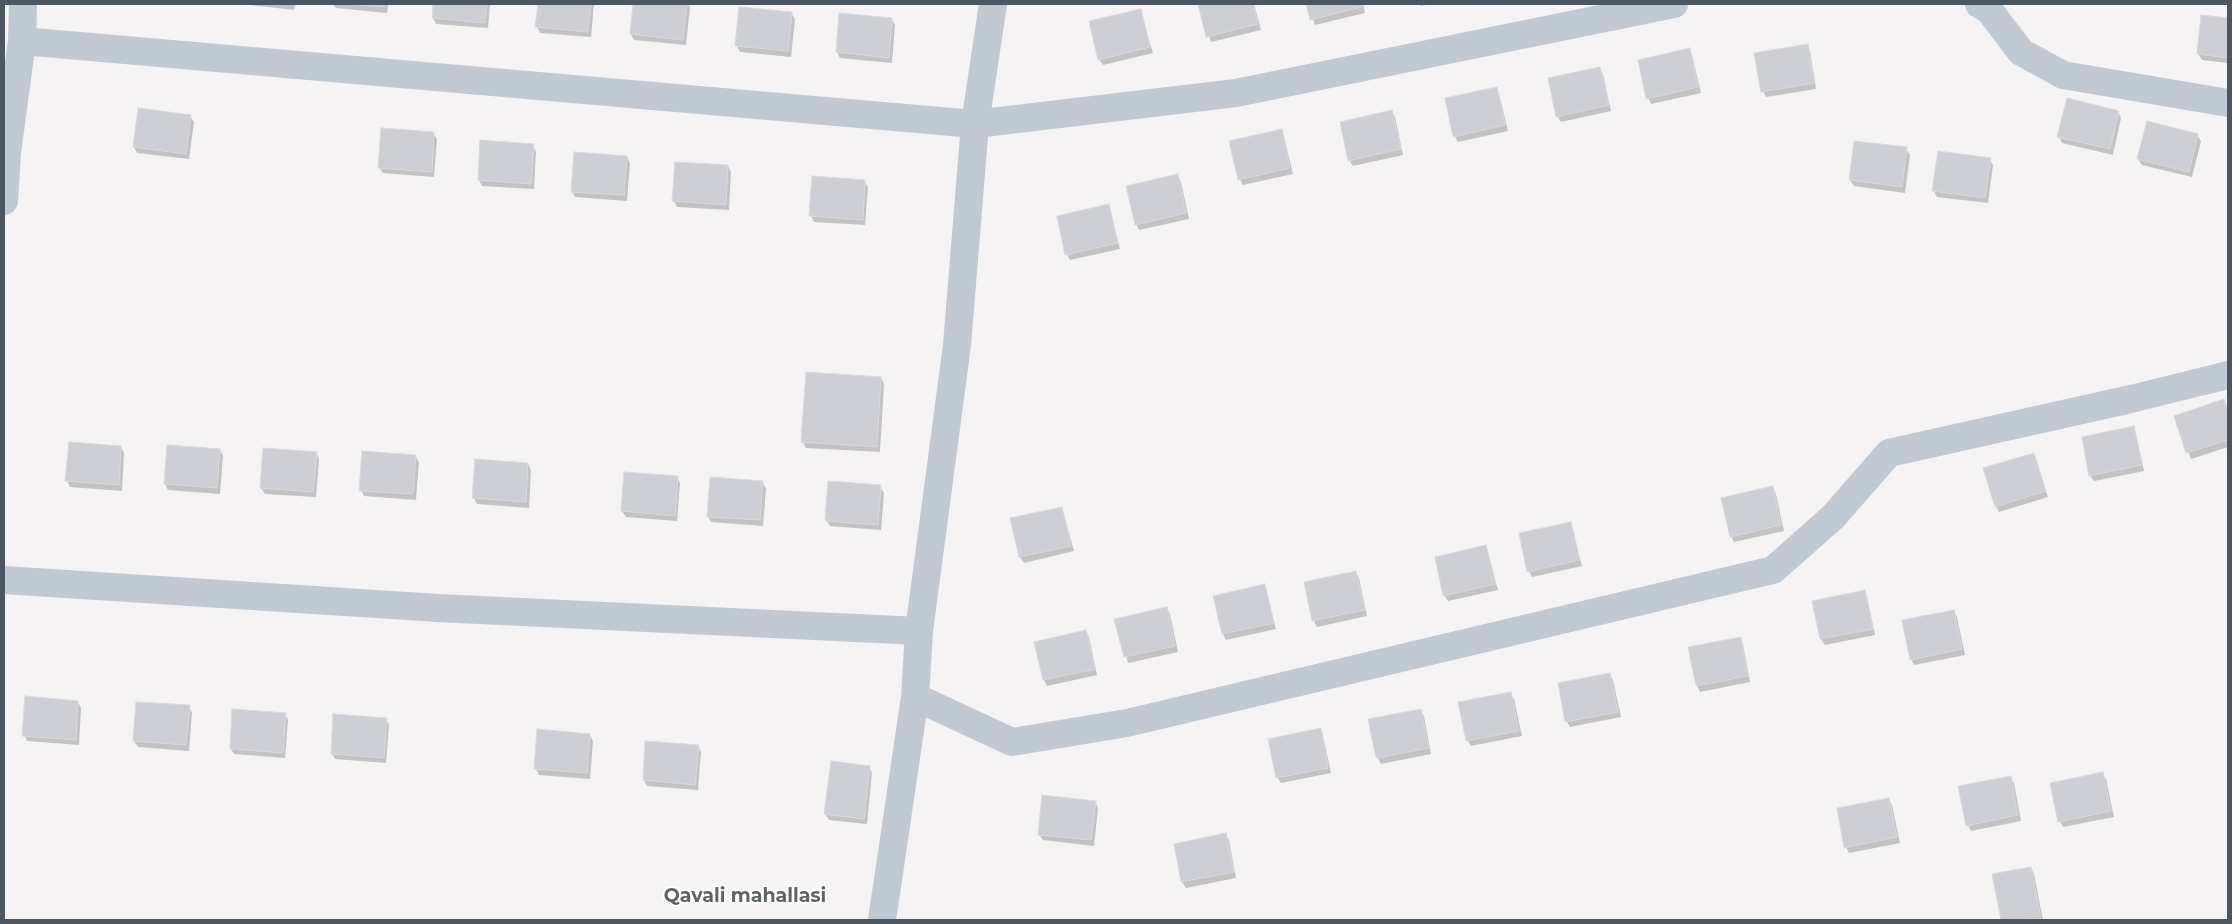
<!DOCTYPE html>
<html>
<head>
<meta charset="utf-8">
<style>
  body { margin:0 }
  #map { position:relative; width:2232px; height:924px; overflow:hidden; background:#f5f3f3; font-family:Montserrat,sans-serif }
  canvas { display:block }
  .frame { position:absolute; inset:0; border:5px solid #4a5661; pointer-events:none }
</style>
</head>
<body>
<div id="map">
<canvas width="2232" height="924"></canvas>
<div class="frame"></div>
</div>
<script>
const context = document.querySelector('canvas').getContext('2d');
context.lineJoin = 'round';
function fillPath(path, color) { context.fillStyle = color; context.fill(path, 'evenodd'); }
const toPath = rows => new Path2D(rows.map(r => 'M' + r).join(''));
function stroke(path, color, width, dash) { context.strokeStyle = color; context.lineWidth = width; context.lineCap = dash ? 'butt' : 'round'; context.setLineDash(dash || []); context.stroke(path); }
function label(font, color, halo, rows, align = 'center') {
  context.font = font + ' Montserrat,sans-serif'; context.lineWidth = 4; context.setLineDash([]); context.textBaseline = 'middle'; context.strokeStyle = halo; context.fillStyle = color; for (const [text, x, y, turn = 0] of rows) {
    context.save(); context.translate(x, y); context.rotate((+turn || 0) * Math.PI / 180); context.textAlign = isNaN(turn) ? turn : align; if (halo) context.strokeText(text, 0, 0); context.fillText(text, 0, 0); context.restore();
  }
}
const shadow = toPath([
  [241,4,295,4,294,10],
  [333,4,388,4,387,13,336,8],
  [434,4,490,4,488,28,436,24,433,18],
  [539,4,594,4,591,37,540,33,537,27],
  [634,4,688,4,690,7,686,45,634,40,631,34],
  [1199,4,1254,4,1261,30,1211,42],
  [1308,4,1363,4,1365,13,1315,25],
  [1419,4,1430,4,1421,6],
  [1140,10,1153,53,1103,65,1099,59],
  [791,13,795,19,791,57,740,52,737,46],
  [2202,16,2228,19,2228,63,2202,60,2198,54],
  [892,19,895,25,892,63,840,58,837,52],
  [1807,45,1810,51,1816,89,1766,97,1763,91],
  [1689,50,1692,55,1701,93,1651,104,1648,98],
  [1599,68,1603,74,1611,111,1561,122,1557,116],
  [1496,88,1499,94,1508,131,1458,142,1455,137],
  [1391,111,1395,117,1403,155,1353,166,1349,160],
  [2118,112,2121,118,2113,155,2062,143,2059,137],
  [190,116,194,122,189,159,137,153,134,147],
  [1281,131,1284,136,1293,174,1243,185,1240,179],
  [433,133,437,139,434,177,383,173,379,167],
  [2197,135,2201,141,2192,177,2142,165,2138,159],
  [481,142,533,146,536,152,534,189,482,186,479,180],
  [1906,149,1910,155,1905,193,1854,186,1850,180],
  [627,157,630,163,627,201,575,197,572,191],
  [1990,160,1993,165,1988,203,1937,197,1934,191],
  [728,166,731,172,729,210,677,207,674,201],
  [1177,176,1181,182,1189,219,1139,230,1136,224],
  [864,181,868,187,865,225,814,222,811,216],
  [1108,205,1120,249,1070,260,1067,254],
  [881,378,884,384,880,452,806,448,803,442],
  [2224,401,2228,410,2228,447,2191,459,2175,417],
  [2133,428,2136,434,2144,471,2094,481,2090,475],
  [121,447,124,453,122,491,70,487,67,481],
  [220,450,223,456,220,494,168,490,165,484],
  [316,453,319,459,316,497,265,494,261,488],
  [2034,454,2048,497,1999,512,1996,506],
  [415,456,419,462,416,500,364,496,361,490],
  [528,464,531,470,529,508,477,504,474,498],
  [677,477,680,483,677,521,626,517,622,511],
  [762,482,766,488,763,526,711,522,708,516],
  [880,487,884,493,881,530,830,526,826,520],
  [1772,488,1776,494,1784,531,1734,542,1731,536],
  [1062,508,1074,551,1024,563,1020,557,1012,519],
  [1570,523,1582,566,1532,577,1529,571],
  [1486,547,1498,590,1448,601,1444,595],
  [1356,572,1359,578,1367,616,1317,627,1314,621,1305,583],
  [1264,585,1276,629,1226,640,1223,634,1215,597],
  [1864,591,1867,597,1875,635,1825,645,1821,639],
  [1166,608,1170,614,1178,652,1128,663,1116,620],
  [1954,611,1957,617,1965,655,1914,665,1911,659],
  [1086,632,1089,637,1097,675,1047,686,1044,680,1036,643],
  [1740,638,1743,644,1750,682,1700,692,1697,686,1689,648],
  [1609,674,1613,680,1621,717,1570,727,1567,722],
  [1510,693,1514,699,1522,736,1471,746,1468,741],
  [78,702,81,708,79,745,27,741,24,735],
  [189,707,192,713,189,751,138,747,134,741],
  [1420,710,1424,716,1431,754,1381,764,1378,758,1370,720],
  [285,714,288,720,285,758,234,754,231,749],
  [386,719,389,725,386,763,335,759,332,753],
  [1320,730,1323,736,1331,773,1281,783,1277,777],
  [590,735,593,741,590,779,539,775,536,769],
  [646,742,698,746,701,752,698,790,647,786,644,780],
  [869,767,872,773,867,824,829,820,825,814],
  [2102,773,2106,779,2114,817,2063,827,2060,821],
  [2010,777,2014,783,2021,821,1971,831,1968,825],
  [1888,799,1892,805,1900,843,1849,853,1846,847],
  [1095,802,1098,808,1094,846,1043,840,1039,834],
  [1225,834,1229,840,1236,878,1186,888,1182,882,1175,844],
  [2031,868,2034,874,2043,920,2002,920,1994,875]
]);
const building = toPath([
  [346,4,385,4,384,7,346,4],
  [433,4,487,4,485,23,432,18,433,4],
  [538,4,591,4,588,32,535,27,538,4],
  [633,4,687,4,683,40,630,34,633,4],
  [1198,4,1253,4,1258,24,1206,37,1198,4],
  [1306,4,1362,4,1362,7,1310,20,1306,4],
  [739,7,792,12,788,51,735,46,739,7],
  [1141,9,1150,47,1098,60,1089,21,1141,9],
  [839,13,892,18,889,58,836,52,839,13],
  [2201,15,2228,18,2228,58,2197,54,2201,15],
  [1808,44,1814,83,1761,92,1754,53,1808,44],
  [1690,48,1698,87,1646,99,1638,60,1690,48],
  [1600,67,1609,105,1556,117,1548,78,1600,67],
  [1497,87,1505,125,1453,137,1445,98,1497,87],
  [2067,98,2119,111,2110,149,2057,137,2067,98],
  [138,108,191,115,186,154,133,147,138,108],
  [1392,110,1401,149,1348,161,1340,122,1392,110],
  [2147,121,2198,134,2189,172,2137,159,2147,121],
  [381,128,434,132,432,172,378,168,381,128],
  [1282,129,1290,168,1238,180,1229,141,1282,129],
  [480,140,534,144,531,184,478,180,480,140],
  [1854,141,1907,147,1902,187,1849,180,1854,141],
  [1938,151,1991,158,1985,198,1932,191,1938,151],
  [574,152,627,156,624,195,571,192,574,152],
  [675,162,728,165,726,205,672,201,675,162],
  [1178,174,1186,213,1135,225,1126,186,1178,174],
  [812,176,865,180,863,220,809,216,812,176],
  [1109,204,1118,243,1065,255,1057,216,1109,204],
  [806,372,881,377,877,447,801,442,806,372],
  [2224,399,2228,411,2228,440,2186,453,2174,416,2224,399],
  [2134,426,2142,465,2089,476,2082,437,2134,426],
  [69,442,121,446,119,485,65,481,69,442],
  [167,445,220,449,217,488,164,484,167,445],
  [263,448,317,452,313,492,260,488,263,448],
  [362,451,416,455,413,494,359,491,362,451],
  [2034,453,2046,491,1995,507,1983,468,2034,453],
  [475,459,528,463,526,502,472,498,475,459],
  [624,472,678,476,675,516,621,511,624,472],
  [710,477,763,481,760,520,707,517,710,477],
  [828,481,881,485,878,525,825,521,828,481],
  [1773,486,1781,525,1730,537,1721,498,1773,486],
  [1062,507,1071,546,1019,557,1010,518,1062,507],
  [1571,522,1580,560,1527,572,1519,533,1571,522],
  [1486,545,1496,584,1443,596,1435,557,1486,545],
  [1356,571,1365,610,1312,621,1304,582,1356,571],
  [1265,584,1274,623,1222,634,1213,596,1265,584],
  [1865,590,1873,629,1820,639,1812,601,1865,590],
  [1167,607,1175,646,1124,657,1114,619,1167,607],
  [1954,610,1962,649,1910,660,1902,620,1954,610],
  [1086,630,1095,669,1043,680,1034,642,1086,630],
  [1741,637,1748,676,1696,686,1688,647,1741,637],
  [1610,673,1618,712,1565,722,1558,683,1610,673],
  [1511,692,1519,731,1466,741,1458,702,1511,692],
  [25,696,78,701,76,740,22,736,25,696],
  [136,702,190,705,186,745,133,741,136,702],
  [232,709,286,713,283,753,230,749,232,709],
  [1421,709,1429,748,1376,758,1368,719,1421,709],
  [333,714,387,718,384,758,331,754,333,714],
  [1321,728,1328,768,1276,778,1268,739,1321,728],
  [537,729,590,734,587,773,534,769,537,729],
  [645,741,699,745,695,785,643,780,645,741],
  [831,761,870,766,864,819,824,814,831,761],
  [2103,772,2111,811,2058,822,2050,783,2103,772],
  [2011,776,2018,815,1966,826,1958,786,2011,776],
  [1042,795,1096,801,1091,840,1038,835,1042,795],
  [1889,798,1897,837,1844,848,1837,808,1889,798],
  [1226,833,1234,872,1181,882,1174,844,1226,833],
  [2031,867,2041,919,2001,920,1992,874,2031,867]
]);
const street = toPath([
  [1979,4,1989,10,2021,52,2063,75,2228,103],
  [22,41,975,124,1236,93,1674,4],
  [4,201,7,153,22,41,23,4],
  [4,580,438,608,919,631],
  [915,697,1012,742,1127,723,1773,570,1833,517,1889,453,2131,399,2228,375],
  [882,920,915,697,919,631,957,345,975,124,993,4]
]);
const neighbourhoodNames = [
  ["Qavali mahallasi",745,896]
];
fillPath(shadow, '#0003');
fillPath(building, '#cdcfd5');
stroke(building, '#d7d9de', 1);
stroke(street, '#c1cad2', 28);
label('bold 19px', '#5f6368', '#fff', neighbourhoodNames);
</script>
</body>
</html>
